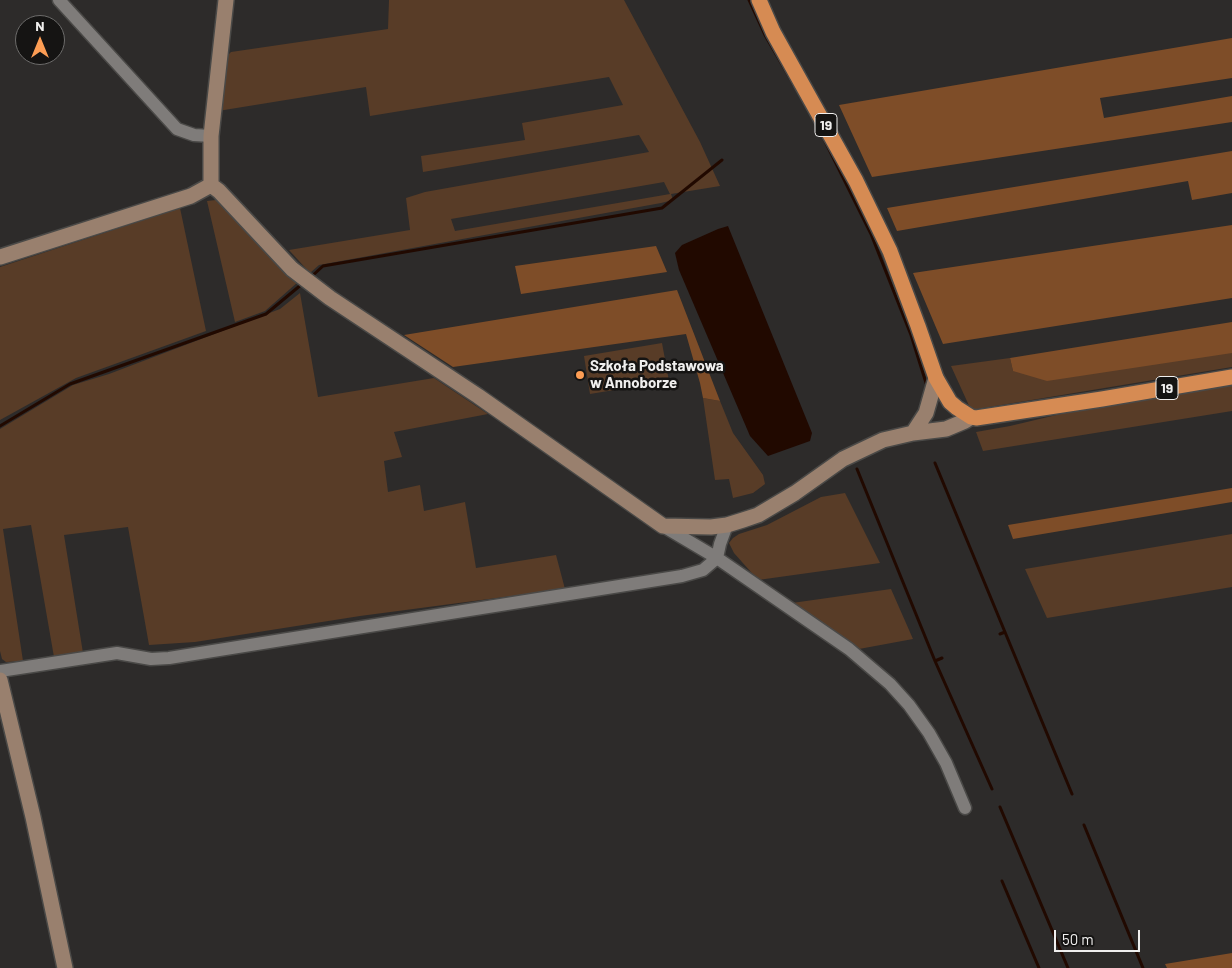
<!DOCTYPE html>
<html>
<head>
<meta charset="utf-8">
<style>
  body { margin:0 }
  #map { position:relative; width:1232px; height:968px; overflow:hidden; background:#2d2b2a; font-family:Barlow,sans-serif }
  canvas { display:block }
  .north { position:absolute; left:15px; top:15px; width:50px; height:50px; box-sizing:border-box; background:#151413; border:1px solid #6d6c6b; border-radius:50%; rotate:0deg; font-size:14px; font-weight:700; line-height:20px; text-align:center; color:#f0efee }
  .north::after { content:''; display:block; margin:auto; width:18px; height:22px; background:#fd9d54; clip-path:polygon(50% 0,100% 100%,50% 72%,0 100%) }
  .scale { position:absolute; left:1054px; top:930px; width:86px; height:22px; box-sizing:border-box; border:2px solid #f0efee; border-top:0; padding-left:6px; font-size:15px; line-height:18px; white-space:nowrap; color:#f0efee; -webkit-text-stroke:4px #151413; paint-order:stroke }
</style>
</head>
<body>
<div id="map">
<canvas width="1232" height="968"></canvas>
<div class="north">N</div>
<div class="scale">50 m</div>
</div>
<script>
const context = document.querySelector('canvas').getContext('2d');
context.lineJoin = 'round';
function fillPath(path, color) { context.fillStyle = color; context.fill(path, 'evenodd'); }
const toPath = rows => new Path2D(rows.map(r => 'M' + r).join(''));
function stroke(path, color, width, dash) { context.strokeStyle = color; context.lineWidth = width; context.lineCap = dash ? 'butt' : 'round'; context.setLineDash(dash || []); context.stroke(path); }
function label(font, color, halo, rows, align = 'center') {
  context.font = font + ' Barlow,sans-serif'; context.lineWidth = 5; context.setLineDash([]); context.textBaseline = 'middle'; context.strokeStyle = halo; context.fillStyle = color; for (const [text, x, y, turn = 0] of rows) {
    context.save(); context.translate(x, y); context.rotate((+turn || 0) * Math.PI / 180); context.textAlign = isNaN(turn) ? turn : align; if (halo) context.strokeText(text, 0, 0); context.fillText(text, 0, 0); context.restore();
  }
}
const green = toPath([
  [389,0,624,0,700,142,720,186,671,194,673,200,661,203,319,265,310,273,289,250,410,230,406,198,425,192,649,152,639,135,423,172,421,156,525,140,522,123,623,105,609,77,370,116,366,87,218,111,226,57,231,52,388,29],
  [664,182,670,194,455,231,451,219],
  [216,200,223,201,298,282,265,311,235,322,207,201],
  [180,208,206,331,76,378,0,420,0,267],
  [300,293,318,397,434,378,488,414,394,432,402,457,384,461,388,492,420,485,424,511,465,502,476,568,556,555,565,589,360,616,195,642,149,645,128,527,64,535,83,653,54,657,31,525,3,529,23,661,6,662,2,659,0,651,0,429,73,385,109,374,280,309],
  [662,343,669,381,590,394,584,356],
  [1232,351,1232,367,971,410,951,366,1010,358,1013,371],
  [1232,385,1232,411,983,451,976,432,1010,426,1073,411],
  [703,398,720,401,733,433,763,475,765,484,753,493,733,498,729,479,715,480],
  [845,493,880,563,758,580,734,553,729,543,733,538,739,534,767,525,821,497],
  [1232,534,1232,587,1047,618,1025,569],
  [891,589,913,639,859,649,792,603]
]);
const forest = toPath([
  [1232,38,1232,78,1100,98,1104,118,1232,96,1232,122,872,177,839,105],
  [1232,151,1232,193,1192,200,1188,181,897,231,887,208],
  [1232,225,1232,298,943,344,913,273],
  [656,246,667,272,521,294,515,266],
  [677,290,720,401,703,398,700,383,686,334,453,367,404,335],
  [1232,322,1232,353,1047,381,1013,371,1010,358],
  [1232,488,1232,502,1013,539,1008,525],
  [1232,953,1232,968,1167,968,1165,964]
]);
const water = toPath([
  [728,226,812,433,810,441,768,456,750,436,679,270,675,253,682,245,718,229]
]);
const stream = toPath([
  [749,0,765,35,794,85],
  [817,125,871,234,911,335,927,386],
  [311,277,323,266,662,208,722,160],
  [0,426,70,384,266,314,302,284],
  [935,463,1072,794],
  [857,469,935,661,992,789],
  [1000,634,1005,632],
  [935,661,942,658],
  [1000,807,1068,968],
  [1084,825,1143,968],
  [1002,881,1039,968]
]);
const street = toPath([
  [59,0,177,129,194,135,211,136],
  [663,526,717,558,849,649,890,684,909,705,929,733,946,763,965,808],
  [0,671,117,653,151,659,169,658,682,576,703,570,717,558,720,544,727,525]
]);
const secondary = toPath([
  [211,185,219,191,292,269,330,298,478,396,663,526,711,527,727,525,743,520,758,515,795,493,843,459,883,440,913,433,946,429,965,421,971,417],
  [0,257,191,196,211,185,211,136,226,0],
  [913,433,926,413,936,378],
  [0,680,33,817,65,968]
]);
const highway = toPath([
  [759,0,773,32,856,181,890,251,918,326,936,378,950,402,957,408,971,417,976,418,1102,399,1232,377]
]);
const markers = [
  [580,375,5,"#fd9d54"]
];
const shields = [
  [826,125,22],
  [1167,388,22]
];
const shieldNames = [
  ["19",826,125],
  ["19",1167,388]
];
const poiNames = [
  ["Szkoła Podstawowa",590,366],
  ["w Annoborze",590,383]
];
fillPath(green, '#583c27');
fillPath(forest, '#7e4d28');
fillPath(water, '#210900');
stroke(stream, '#210900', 3);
stroke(street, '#4a4947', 15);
stroke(secondary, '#4a4947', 18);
stroke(highway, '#4a4947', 18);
stroke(street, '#7f7c7a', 12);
stroke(secondary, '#99806e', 15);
stroke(highway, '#d68b53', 15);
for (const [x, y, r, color] of markers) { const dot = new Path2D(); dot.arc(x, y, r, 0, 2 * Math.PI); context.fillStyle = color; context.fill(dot); stroke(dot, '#151413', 2); }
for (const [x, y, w] of shields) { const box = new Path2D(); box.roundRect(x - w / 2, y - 11.5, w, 23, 4); context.fillStyle = '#151413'; context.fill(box); stroke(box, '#f0efee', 1); }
label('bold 14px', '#f0efee', null, shieldNames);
label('bold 15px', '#f0efee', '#151413', poiNames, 'left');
</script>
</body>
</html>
